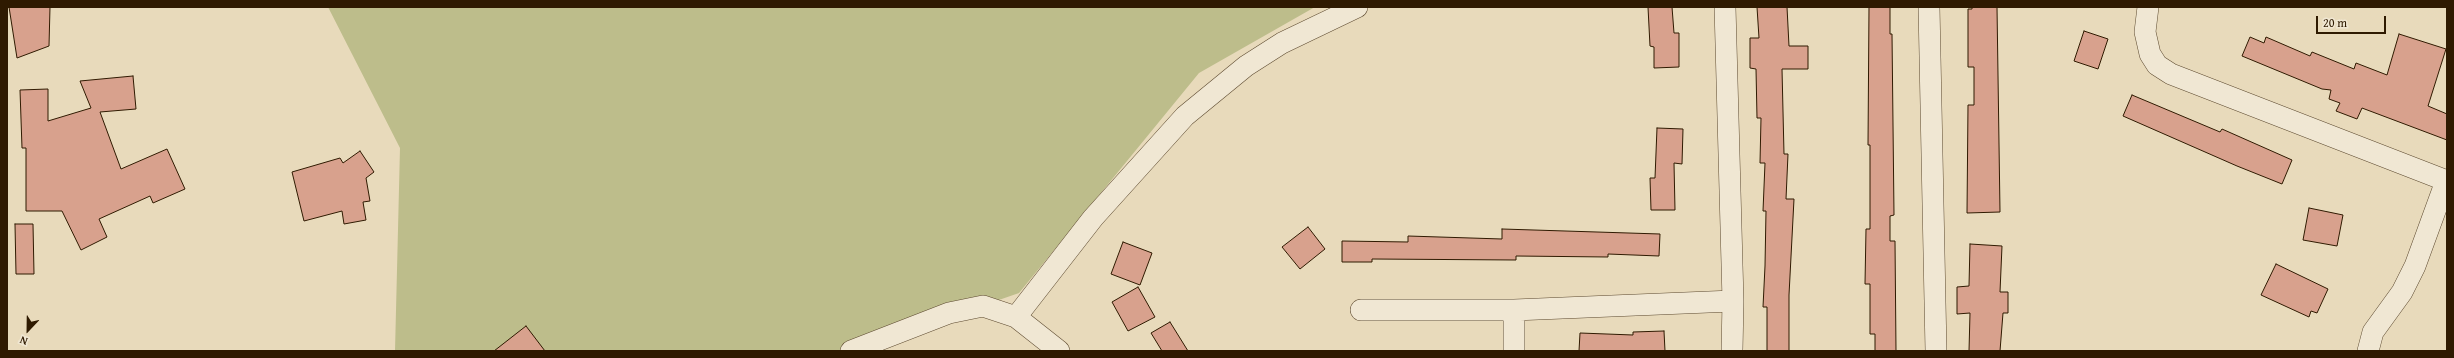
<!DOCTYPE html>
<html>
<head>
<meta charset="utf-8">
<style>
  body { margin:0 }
  #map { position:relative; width:2454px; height:358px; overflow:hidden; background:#e8dabb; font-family:"Gentium Book Plus",serif }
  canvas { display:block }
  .frame { position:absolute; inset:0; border:8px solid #2f1a01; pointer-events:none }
  .north { position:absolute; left:8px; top:310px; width:40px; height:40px; -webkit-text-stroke:3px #f0e7d3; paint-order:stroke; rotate:202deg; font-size:11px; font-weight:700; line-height:16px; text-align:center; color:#2f1a01 }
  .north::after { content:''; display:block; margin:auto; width:14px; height:18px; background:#2f1a01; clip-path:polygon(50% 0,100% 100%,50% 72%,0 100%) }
  .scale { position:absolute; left:2316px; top:16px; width:70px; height:18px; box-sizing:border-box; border:2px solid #2f1a01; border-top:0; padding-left:5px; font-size:12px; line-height:14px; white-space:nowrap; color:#2f1a01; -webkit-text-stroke:3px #f0e7d3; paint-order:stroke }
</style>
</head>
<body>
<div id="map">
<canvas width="2454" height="358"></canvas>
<div class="frame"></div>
<div class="north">N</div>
<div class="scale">20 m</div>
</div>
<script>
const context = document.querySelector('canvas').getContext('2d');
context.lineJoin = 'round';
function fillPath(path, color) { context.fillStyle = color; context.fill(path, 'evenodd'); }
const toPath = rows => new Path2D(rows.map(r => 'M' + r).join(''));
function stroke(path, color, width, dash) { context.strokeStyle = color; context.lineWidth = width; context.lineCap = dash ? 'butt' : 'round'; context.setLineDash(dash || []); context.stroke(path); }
const green = toPath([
  [328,7,1315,7,1199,73,1019,293,852,351,395,351,400,148]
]);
const building = toPath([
  [9,7,50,7,49,46,17,58,9,7],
  [1648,7,1672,7,1674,33,1679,33,1679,67,1654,68,1654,47,1650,46,1648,7],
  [1757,7,1787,7,1789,46,1808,46,1808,69,1782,69,1784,154,1788,154,1786,199,1794,199,1789,295,1789,351,1767,351,1767,307,1763,307,1765,266,1766,211,1763,211,1765,163,1760,163,1761,118,1757,118,1756,69,1750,68,1750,38,1759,38,1757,7],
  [1869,7,1890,7,1890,34,1892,34,1894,215,1890,216,1890,241,1895,241,1896,351,1875,351,1875,334,1870,334,1870,284,1865,284,1866,229,1870,229,1870,145,1868,145,1869,7],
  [1972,7,1997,7,2000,212,1967,213,1968,105,1974,105,1974,67,1968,67,1968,9,1972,9,1972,7],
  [2084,31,2108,39,2098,69,2074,61,2084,31],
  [2399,34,2446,49,2428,106,2447,114,2447,140,2362,108,2357,119,2336,111,2340,103,2329,99,2331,90,2322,89,2242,56,2250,37,2264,43,2266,37,2310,56,2312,52,2354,69,2356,63,2387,75,2399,34],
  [133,76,136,109,100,112,121,169,167,149,185,189,153,203,150,196,99,219,107,237,81,250,62,211,26,211,26,148,22,148,20,90,48,89,48,121,91,108,80,81,133,76],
  [2132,95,2220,132,2222,129,2292,160,2282,184,2237,166,2123,116,2132,95],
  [1657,128,1683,129,1682,164,1674,163,1675,210,1651,210,1650,178,1655,178,1657,128],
  [360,151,374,172,366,178,370,201,363,202,366,220,344,224,342,211,304,221,292,172,340,158,343,163,360,151],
  [2309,208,2343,215,2337,246,2303,240,2309,208],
  [15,224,33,224,34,274,16,274,15,224],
  [1308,227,1325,249,1300,269,1282,247,1308,227],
  [1502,229,1660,234,1659,256,1608,254,1608,257,1516,256,1516,260,1372,259,1372,262,1342,262,1342,241,1408,242,1408,236,1502,239,1502,229],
  [1123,242,1152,253,1140,285,1111,274,1123,242],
  [1970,244,2002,246,2000,292,2008,292,2008,313,2003,313,2000,351,1969,351,1970,313,1957,314,1957,287,1969,286,1970,244],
  [2276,264,2328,289,2317,313,2311,311,2309,317,2261,295,2276,264],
  [1138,287,1155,317,1128,331,1112,302,1138,287],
  [1170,322,1188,351,1162,351,1151,333,1170,322],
  [526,326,545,351,494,351,526,326],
  [1664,331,1665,351,1579,351,1580,333,1633,335,1633,332,1664,331]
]);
const minor = toPath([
  [1725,7,1733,301,1732,351],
  [1929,7,1936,351],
  [2148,7,2145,32,2150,54,2157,65,2171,74,2447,181],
  [1361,310,1514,310,1733,301],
  [1016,317,1093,218,1185,116,1246,66,1282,43,1357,7],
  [851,351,949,313,983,306,1016,317,1059,351],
  [1514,351,1514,310],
  [2368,351,2373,332,2402,292,2415,266,2446,181]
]);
fillPath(green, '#bdbd8b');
fillPath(building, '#d8a18d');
stroke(building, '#2f1a01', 1);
stroke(minor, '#5d4a30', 22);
stroke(minor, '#f0e7d3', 21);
</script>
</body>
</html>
